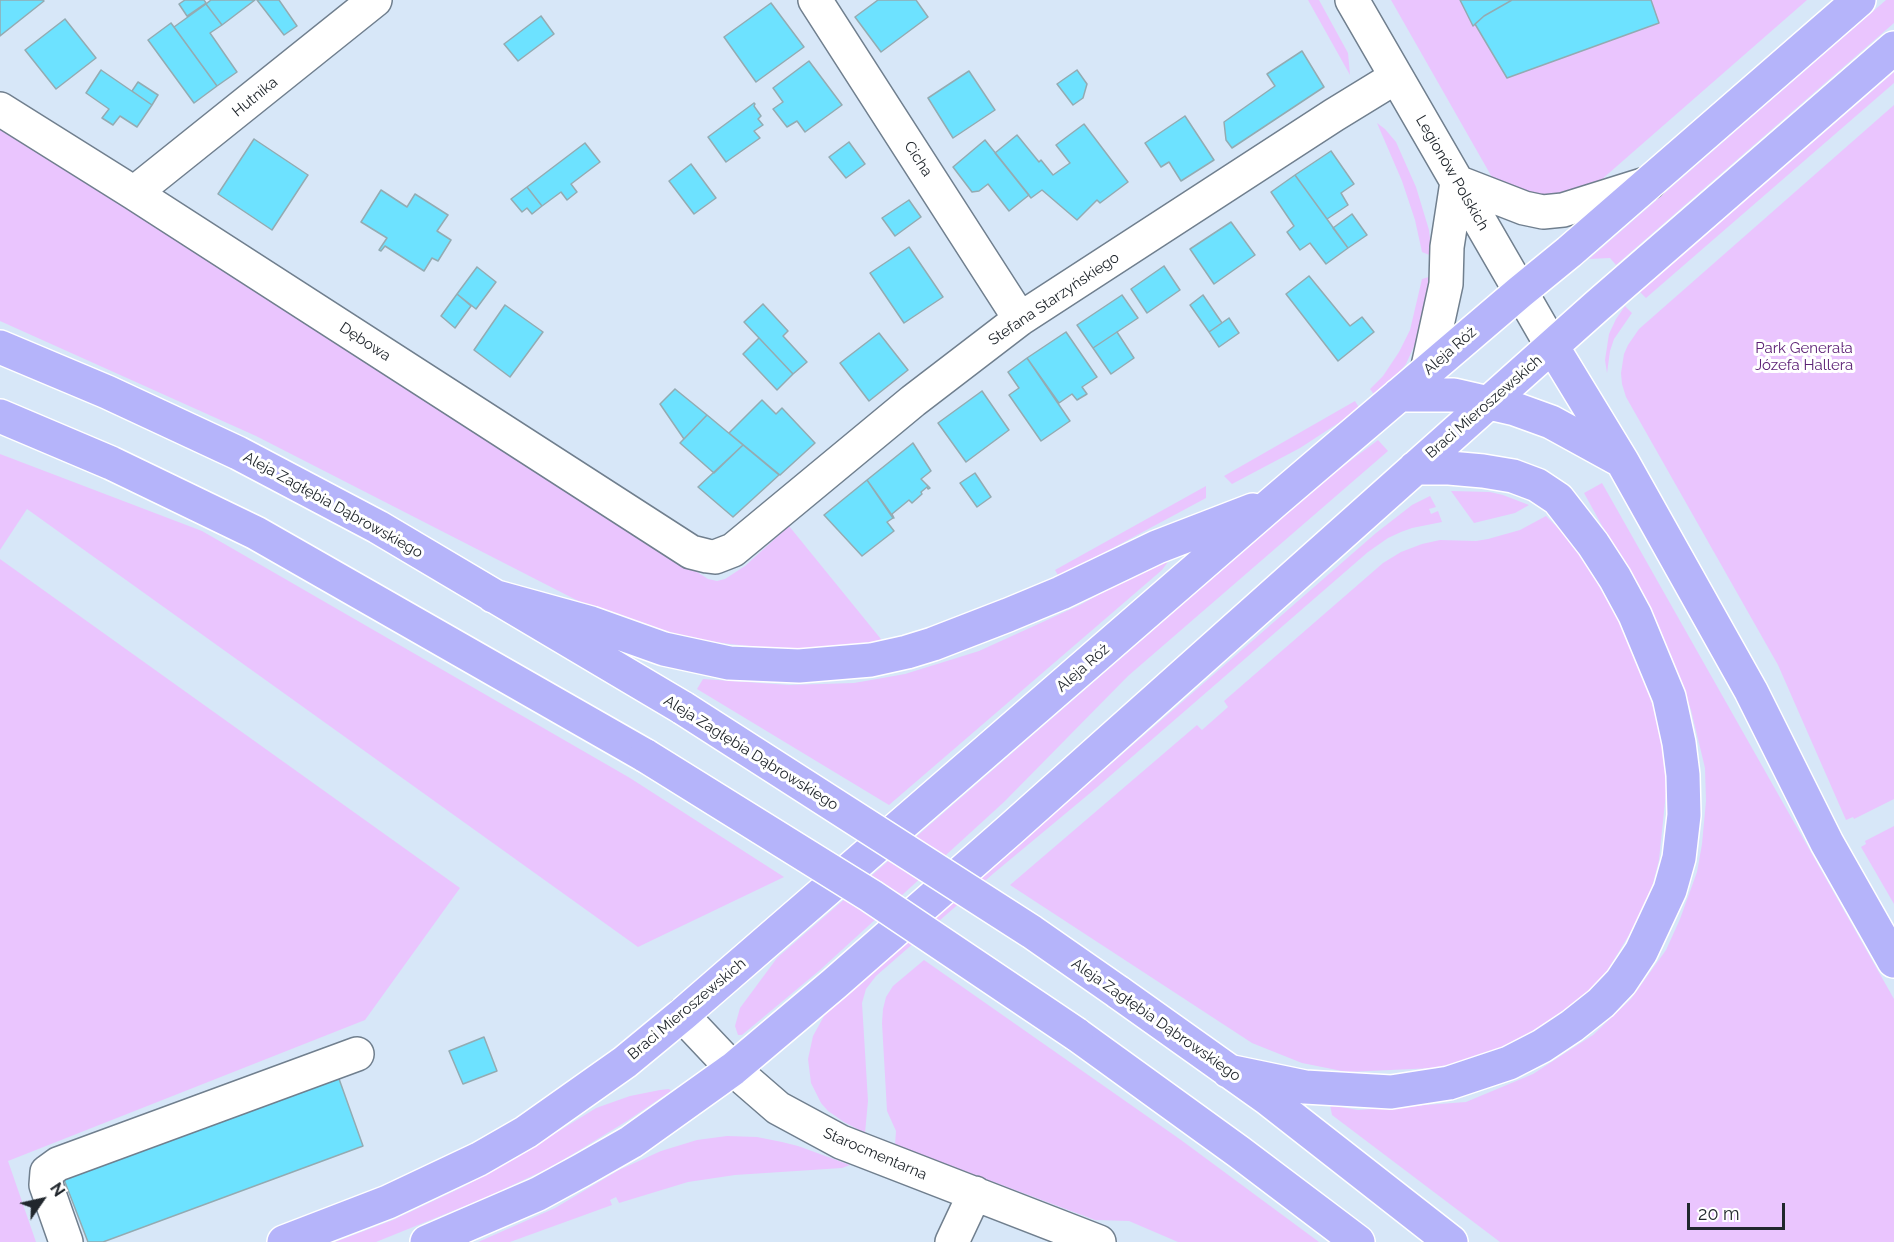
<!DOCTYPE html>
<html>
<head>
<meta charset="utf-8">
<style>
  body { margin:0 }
  #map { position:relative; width:1894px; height:1242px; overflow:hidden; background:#d7e7f8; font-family:Raleway,sans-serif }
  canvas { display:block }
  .north { position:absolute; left:12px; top:1170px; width:60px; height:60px; -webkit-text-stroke:4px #fff; paint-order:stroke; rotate:56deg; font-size:16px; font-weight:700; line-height:24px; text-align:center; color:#21272d }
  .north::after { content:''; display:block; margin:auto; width:21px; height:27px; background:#21272d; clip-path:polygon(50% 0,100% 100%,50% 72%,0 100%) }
  .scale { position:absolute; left:1687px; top:1203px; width:98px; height:27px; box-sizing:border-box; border:3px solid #21272d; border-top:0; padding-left:8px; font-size:18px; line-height:21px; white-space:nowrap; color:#21272d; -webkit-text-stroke:4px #fff; paint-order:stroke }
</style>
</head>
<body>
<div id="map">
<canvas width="1894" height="1242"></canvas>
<div class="north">N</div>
<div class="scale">20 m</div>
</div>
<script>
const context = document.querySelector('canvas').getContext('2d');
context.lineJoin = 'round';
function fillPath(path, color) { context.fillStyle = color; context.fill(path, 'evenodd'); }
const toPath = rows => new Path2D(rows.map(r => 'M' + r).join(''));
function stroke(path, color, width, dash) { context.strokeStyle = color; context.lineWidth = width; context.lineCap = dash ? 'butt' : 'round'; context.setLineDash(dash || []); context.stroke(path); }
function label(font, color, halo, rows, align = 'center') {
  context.font = font + ' Raleway,sans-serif'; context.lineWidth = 6; context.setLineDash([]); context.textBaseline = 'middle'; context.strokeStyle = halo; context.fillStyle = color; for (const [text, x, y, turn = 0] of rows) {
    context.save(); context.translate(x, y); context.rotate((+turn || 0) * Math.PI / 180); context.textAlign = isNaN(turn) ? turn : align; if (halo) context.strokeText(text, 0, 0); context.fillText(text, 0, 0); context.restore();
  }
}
const green = toPath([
  [1308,0,1319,0,1348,53,1350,75],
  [1391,0,1807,0,1593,187,1551,202,1493,179],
  [1886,0,1894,0,1894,23,1616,265,1610,258,1589,259],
  [1894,72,1894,83,1646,298,1640,292],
  [1894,105,1894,799,1854,819,1853,817,1846,820,1778,665,1626,397,1622,384,1621,373,1624,354,1628,345,1639,329],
  [1377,123,1385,129,1396,142,1416,187,1429,230,1432,256,1422,252,1415,220,1402,181],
  [0,126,133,208,708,579,717,581,725,579,745,566,789,526,885,644,804,652,730,644,670,636,590,607,256,436,0,321],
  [1432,276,1426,314,1416,342,1406,364,1391,382,1375,396,1370,389,1383,376,1399,352,1410,330,1422,279],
  [1625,306,1632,313,1614,339,1610,351,1607,373,1605,360,1609,334,1616,319],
  [1355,401,1360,409,1300,448,1232,484,1224,476],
  [1378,440,1388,451,1128,676,1004,802,820,970,742,1035,738,1035,735,1026,740,1008,777,958,1330,476],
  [0,454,202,531,630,778,784,877,638,947,27,509,0,550],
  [1602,483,1894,999,1894,1242,1500,1242,1332,1115,1330,1105,1358,1110,1466,1102,1533,1074,1593,1035,1631,999,1666,950,1680,919,1697,872,1702,844,1706,801,1705,768,1691,710,1671,655,1649,611,1584,493],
  [1206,486,1206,498,1059,577,1055,570],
  [1451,491,1490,492,1503,495,1529,505,1515,513,1474,523],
  [1430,496,1436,507,1429,509,1431,514,1438,511,1442,522,1412,528,1401,532,1388,538,1368,552,1095,789,994,873,876,976,866,989,862,1003,868,1101,865,1133,844,1122,828,1111,821,1103,811,1083,808,1059,813,1036,824,1016,831,1008,1376,533,1412,505],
  [1546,516,1570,540,1590,570,1622,626,1646,684,1663,741,1667,783,1659,860,1649,899,1629,935,1599,984,1540,1031,1475,1059,1434,1068,1347,1072,1302,1063,1252,1043,1010,885,1197,725,1202,730,1228,707,1224,701,1383,563,1401,552,1422,544,1440,540,1476,541,1488,539,1520,530],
  [1166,558,1170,559,1162,570,889,805,697,689,703,679,789,685,854,683,905,674,979,651,1080,605],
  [0,559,460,888,365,1020,8,1161,36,1242,0,1242],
  [1894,826,1894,904,1861,847,1866,844,1865,841],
  [924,960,1181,1140,1319,1242,1178,1242,1129,1221,1095,1220,895,1145,896,1131,887,1111,882,1023,883,1009,886,997,893,986],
  [660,1090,669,1089,671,1091,627,1121,578,1151,549,1168,485,1198,376,1242,335,1242,393,1220,465,1186,519,1156,596,1108,630,1096],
  [727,1136,757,1137,782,1142,798,1146,850,1165,842,1168,735,1175,688,1182,619,1203,616,1197,610,1200,612,1205,510,1242,478,1242,555,1208,619,1170,661,1151,697,1140]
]);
const building = toPath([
  [0,0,43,0,44,1,0,36,0,0],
  [185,0,204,0,206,3,187,16,179,4,185,0],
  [211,0,255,0,222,25,206,4,211,0],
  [257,0,279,0,297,26,284,35,257,0],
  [878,0,916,0,928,17,881,52,855,17,878,0],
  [1460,0,1512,0,1484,16,1473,26,1460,0],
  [1512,0,1651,0,1659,23,1507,78,1475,24,1484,16,1512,0],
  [771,3,804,47,756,82,724,37,771,3],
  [206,4,222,25,210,33,237,72,217,86,174,27,206,4],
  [541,16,554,34,518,61,504,44,541,16],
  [65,19,96,58,56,89,25,50,65,19],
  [171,23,217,86,194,103,148,40,171,23],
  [1302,51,1324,87,1232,148,1226,140,1224,122,1275,86,1267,74,1302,51],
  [809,61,842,105,805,132,797,121,787,127,773,109,783,102,773,88,809,61],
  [101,70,152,105,137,127,120,116,113,125,102,118,109,109,86,93,101,70],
  [1077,70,1087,84,1083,98,1073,105,1057,84,1077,70],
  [969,71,995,110,953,138,928,98,969,71],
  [138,82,158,95,152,105,132,91,138,82],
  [754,103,755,104,754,106,761,116,758,119,763,125,754,131,760,138,726,162,708,137,754,103],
  [1185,116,1214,160,1181,181,1169,162,1161,167,1145,143,1185,116],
  [1084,124,1128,182,1100,203,1097,200,1077,220,1042,190,1031,198,995,153,1017,135,1039,162,1041,160,1053,175,1070,163,1056,145,1084,124],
  [254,139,308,175,272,230,218,194,254,139],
  [985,140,1029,195,1009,211,988,184,979,191,972,192,953,167,985,140],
  [849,142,865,164,846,178,829,157,849,142],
  [585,143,600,162,571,184,577,192,567,200,561,192,542,206,527,187,585,143],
  [1331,151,1354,184,1341,193,1348,205,1327,219,1295,175,1331,151],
  [691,164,716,198,694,214,669,181,691,164],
  [1295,175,1348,248,1326,264,1310,243,1300,250,1287,232,1294,226,1271,192,1295,175],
  [527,187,542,206,532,214,527,208,522,212,511,199,527,187],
  [381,190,407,207,415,194,448,215,437,231,451,240,438,261,432,258,424,271,385,246,381,251,379,250,387,238,361,222,381,190],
  [909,200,921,217,895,236,882,218,909,200],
  [1352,214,1367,235,1348,248,1333,228,1352,214],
  [1231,222,1255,255,1214,284,1190,249,1231,222],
  [909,247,943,297,904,323,870,273,909,247],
  [1164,266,1180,290,1147,313,1131,289,1164,266],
  [477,267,496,282,476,309,457,294,477,267],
  [1309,276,1350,326,1362,317,1374,332,1338,361,1286,294,1309,276],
  [457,294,471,306,455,328,441,316,457,294],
  [1122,295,1138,318,1093,348,1077,325,1122,295],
  [1203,295,1222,323,1209,332,1190,305,1203,295],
  [763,304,788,331,783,336,807,362,793,374,744,322,763,304],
  [505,305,543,332,510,377,474,350,505,305],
  [1229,318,1239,333,1219,347,1209,332,1229,318],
  [1066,332,1097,377,1082,387,1087,394,1077,400,1072,394,1059,403,1027,358,1066,332],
  [1117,332,1134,358,1111,374,1093,348,1117,332],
  [879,333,908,370,869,401,840,363,879,333],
  [759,338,793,374,777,390,743,354,759,338],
  [1027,358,1070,421,1041,441,1009,395,1019,388,1008,372,1027,358],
  [675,389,707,415,684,439,660,404,675,389],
  [982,391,1009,430,966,462,938,423,982,391],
  [762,400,776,414,782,408,815,443,780,475,729,433,762,400],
  [707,415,743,445,714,473,680,443,707,415],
  [913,443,931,471,921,479,930,488,928,489,927,487,921,492,922,494,912,503,909,500,892,514,894,518,867,480,913,443],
  [743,445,779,475,733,517,698,487,743,445],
  [975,473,991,497,977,507,960,483,975,473],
  [867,480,893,518,887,522,894,531,862,556,824,515,867,480],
  [484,1037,497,1071,463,1084,449,1051,484,1037],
  [338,1076,363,1146,103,1242,88,1242,63,1177,338,1076]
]);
const minor = toPath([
  [815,0,1020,319],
  [1352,0,1552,346],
  [0,109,134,193,691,552,707,556,715,557,733,550,913,401,1020,319,1334,115,1396,77],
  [1457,182,1524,208,1543,212,1563,210,1649,183],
  [134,193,375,0],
  [1427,371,1446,284,1447,247,1457,182],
  [682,1015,733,1069,778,1108,841,1142,1099,1242],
  [66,1242,46,1185,47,1172,58,1164,357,1054],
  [952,1242,975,1193]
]);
const major = toPath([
  [1552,346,1622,461,1751,691,1827,843,1894,961],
  [0,347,107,392,238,453,378,527,683,708],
  [1399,395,1454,395,1515,409,1551,422,1622,461],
  [0,416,111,463,256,533,646,756],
  [493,596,591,623,664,649,729,663,799,666,871,660,907,652,933,644,1008,615,1061,593,1157,547,1253,510],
  [1118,992,1267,1098,1451,1242],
  [1076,1034,1239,1152,1358,1242],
  [1228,1071,1305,1087,1391,1092,1449,1083,1509,1063,1542,1046,1572,1026,1601,1003,1621,982,1641,952,1670,890,1679,858,1684,815,1683,775,1679,743,1669,697,1635,615,1615,578,1593,544,1558,499,1537,485,1513,476,1483,471,1449,468,1415,468],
  [284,1242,388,1202,479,1159,526,1132,625,1062,682,1015,1275,501,1520,292,1569,252,1859,0],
  [427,1242,538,1194,582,1170,631,1142,733,1069,834,984,1011,829,1597,306,1894,48]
]);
const majorBridge = toPath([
  [683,708,1032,932,1118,992],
  [646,756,871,896,1076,1034]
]);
const streetNames = [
  ["Hutnika",255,97,-39],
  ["Cicha",918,159,57],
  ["Legionów Polskich",1452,173,60],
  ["Stefana Starzyńskiego",1054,299,-34],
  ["Dębowa",365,342,33],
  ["Aleja Róż",1450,351,-41],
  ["Braci Mieroszewskich",1484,407,-41],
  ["Aleja Zagłębia Dąbrowskiego",333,505,29],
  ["Aleja Róż",1083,668,-41],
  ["Aleja Zagłębia Dąbrowskiego",751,753,32],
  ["Braci Mieroszewskich",687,1009,-40],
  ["Aleja Zagłębia Dąbrowskiego",1156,1020,35],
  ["Starocmentarna",875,1154,23]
];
const parkNames = [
  ["Park Generała",1804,348],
  ["Józefa Hallera",1804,365]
];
fillPath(green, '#eac5fe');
fillPath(building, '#6de2ff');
stroke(building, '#93abb2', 1.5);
stroke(minor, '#707f8e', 36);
stroke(major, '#fff', 36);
stroke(minor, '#fff', 33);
stroke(major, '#b5b4fa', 33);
stroke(majorBridge, '#fff', 36, []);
stroke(majorBridge, '#b5b4fa', 33);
label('15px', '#21272d', '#fff', streetNames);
label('15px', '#5c2175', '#fff', parkNames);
</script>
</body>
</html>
